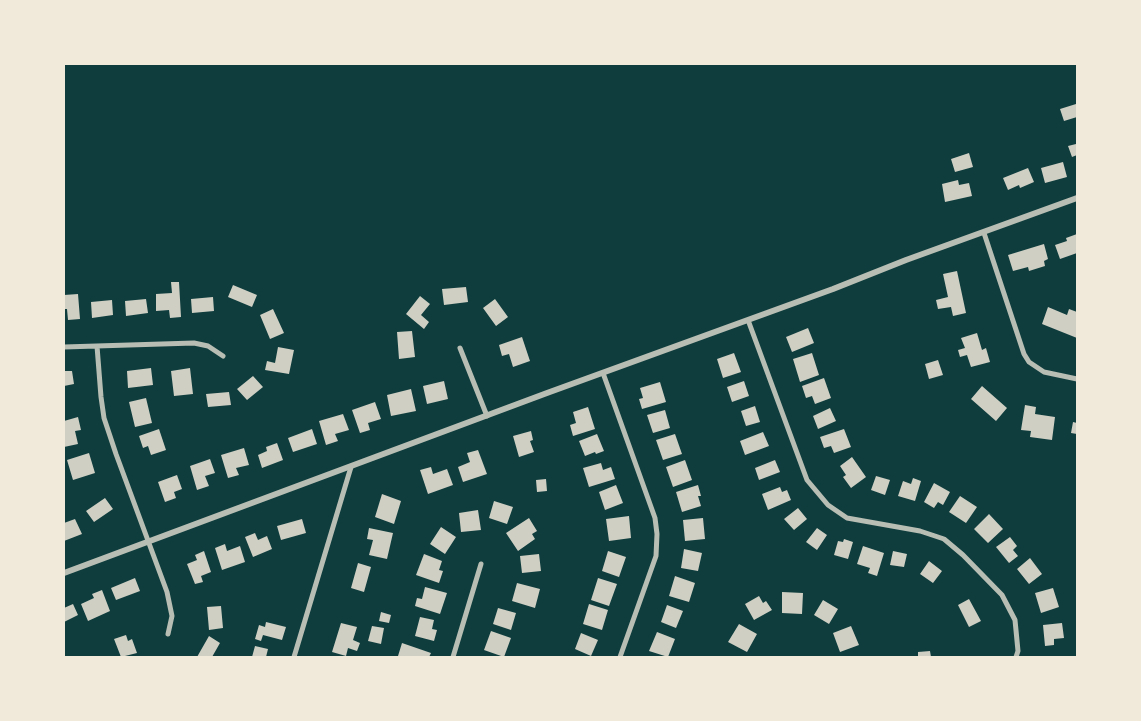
<!DOCTYPE html>
<html>
<head>
<meta charset="utf-8">
<style>
  body { margin:0 }
  #map { position:relative; width:1141px; height:721px; overflow:hidden; background:#0f3d3e; font-family:Jost,sans-serif }
  canvas { display:block }
  .frame { position:absolute; inset:0; border:65px solid #f1e9da; pointer-events:none }
</style>
</head>
<body>
<div id="map">
<canvas width="1141" height="721"></canvas>
<div class="frame"></div>
</div>
<script>
const context = document.querySelector('canvas').getContext('2d');
context.lineJoin = 'round';
function fillPath(path, color) { context.fillStyle = color; context.fill(path, 'evenodd'); }
const toPath = rows => new Path2D(rows.map(r => 'M' + r).join(''));
function stroke(path, color, width, dash) { context.strokeStyle = color; context.lineWidth = width; context.lineCap = dash ? 'butt' : 'round'; context.setLineDash(dash || []); context.stroke(path); }
const building = toPath([
  [1076,104,1077,117,1064,121,1060,109],
  [1076,144,1077,155,1072,157,1068,146],
  [969,153,973,167,955,172,951,159],
  [1063,162,1067,177,1045,183,1041,168],
  [1028,168,1034,182,1020,188,1019,185,1008,190,1003,178],
  [958,180,959,185,969,183,972,196,945,202,942,184],
  [1077,234,1077,253,1060,259,1055,245,1067,241,1066,238],
  [1044,244,1048,259,1044,261,1045,266,1029,271,1028,267,1013,271,1008,255],
  [957,271,966,313,953,316,951,307,938,309,936,300,948,297,943,274],
  [171,282,179,282,181,317,170,318,169,310,156,311,156,294,172,293],
  [233,285,257,295,252,307,228,297],
  [466,287,468,302,444,305,442,289],
  [78,294,80,319,68,320,67,309,64,309,64,295],
  [420,296,430,304,421,315,429,322,424,329,406,314],
  [213,297,214,311,192,313,191,299],
  [146,299,148,313,126,316,125,301],
  [495,299,508,317,496,326,483,308],
  [112,300,113,315,92,318,91,302],
  [1048,307,1067,315,1069,309,1077,312,1076,320,1077,321,1077,338,1042,324],
  [273,309,284,333,270,339,260,315],
  [808,328,814,343,792,352,786,337],
  [412,331,415,357,399,359,397,332],
  [977,333,982,350,986,348,990,362,971,367,967,355,960,357,958,350,965,348,961,338],
  [522,337,530,361,513,367,509,354,502,356,499,345],
  [278,347,294,350,289,374,265,370,267,361,275,363],
  [734,353,741,372,723,378,717,359],
  [812,353,819,375,800,382,793,359],
  [938,360,943,375,929,379,925,364],
  [151,368,153,385,128,388,127,371],
  [190,368,193,394,174,396,171,371],
  [64,371,72,371,74,384,64,386],
  [253,376,263,387,247,400,237,389],
  [824,378,831,398,815,404,812,396,806,398,802,386],
  [444,381,448,399,427,404,423,386],
  [744,381,749,396,732,402,727,387],
  [660,382,666,402,642,409,639,399,643,398,640,388],
  [982,386,1007,408,996,421,971,399],
  [411,389,416,411,391,416,387,395],
  [229,392,231,405,208,407,206,394],
  [146,398,152,423,135,427,129,402],
  [375,402,381,419,368,423,370,430,360,433,352,410],
  [1025,405,1036,407,1035,414,1055,417,1052,440,1030,437,1031,431,1021,430],
  [755,406,760,422,746,426,741,411],
  [588,407,595,429,573,436,570,425,576,423,573,412],
  [830,408,836,421,818,429,813,416],
  [665,410,670,428,653,433,647,415],
  [343,414,349,430,335,434,338,441,326,445,319,421],
  [78,417,81,430,75,431,78,444,64,447,64,421],
  [1073,422,1077,423,1077,434,1071,433],
  [159,429,166,450,151,455,148,446,143,448,139,436],
  [312,429,317,444,293,452,288,438],
  [844,429,851,447,834,453,831,446,824,448,820,437],
  [531,431,533,440,530,441,534,452,519,457,513,436],
  [763,432,769,446,745,455,740,441],
  [597,434,604,451,596,454,595,452,585,456,579,441],
  [675,434,682,454,663,460,656,440],
  [277,443,283,460,262,468,258,455,267,451,266,447],
  [244,448,249,465,236,468,239,475,228,478,221,455],
  [478,450,487,474,463,482,458,467,470,462,467,453],
  [89,453,95,473,73,480,67,460],
  [852,457,866,477,851,488,843,477,846,475,840,466],
  [210,459,215,473,205,476,209,486,197,490,190,466],
  [685,460,692,480,673,487,666,467],
  [775,460,780,472,759,480,755,468],
  [601,463,603,470,611,467,615,479,589,487,583,468],
  [431,467,433,474,447,469,453,485,428,494,420,470],
  [177,475,182,489,174,492,176,498,165,502,158,482],
  [876,476,890,480,885,495,871,490],
  [913,478,921,481,915,501,898,496,903,481,911,484],
  [546,479,547,491,537,492,536,480],
  [934,483,950,492,943,505,938,502,934,508,924,502],
  [616,485,623,503,605,510,599,492],
  [698,485,701,496,698,496,701,506,682,512,676,492],
  [780,487,782,492,787,490,791,500,768,510,762,494],
  [382,494,401,501,394,524,375,517],
  [960,496,977,507,966,523,949,512],
  [105,498,113,509,94,522,86,511],
  [494,501,513,507,507,524,489,518],
  [798,508,807,519,794,530,784,519],
  [478,510,481,530,461,532,459,513],
  [989,514,1003,529,988,543,974,529],
  [629,516,631,538,609,541,606,519],
  [529,518,537,531,532,534,535,539,518,551,506,533],
  [703,518,705,539,685,541,683,520],
  [75,519,82,534,64,541,64,523],
  [302,519,306,533,281,540,277,526],
  [441,527,456,537,445,554,430,544],
  [369,528,393,533,387,559,369,555,373,540,367,539],
  [817,528,827,535,817,550,806,542],
  [255,533,258,540,267,536,272,549,253,557,245,537],
  [1010,537,1017,546,1013,550,1018,556,1009,563,996,547],
  [844,539,853,542,848,559,834,555,838,541,843,542],
  [225,544,227,551,240,546,245,562,222,570,215,548],
  [863,546,884,553,877,576,868,573,870,568,857,564],
  [684,549,702,553,698,571,681,568],
  [204,551,211,572,201,576,203,582,195,584,187,564,197,560,195,555],
  [608,551,626,557,619,577,602,571],
  [893,551,907,554,904,567,890,565],
  [424,554,442,561,439,570,443,571,439,583,416,575],
  [539,554,541,571,522,573,520,556],
  [1030,558,1042,574,1029,584,1017,569],
  [929,561,942,571,933,583,920,574],
  [358,563,371,567,364,592,351,588],
  [675,576,695,583,689,602,669,596],
  [135,578,140,591,116,600,111,588],
  [598,578,617,584,609,606,591,600],
  [517,583,540,589,535,608,512,601],
  [425,587,447,593,440,614,415,606,417,598,422,599],
  [1053,588,1059,607,1041,613,1035,593],
  [102,590,110,611,88,621,81,604,94,598,92,594],
  [782,592,803,593,802,614,782,613],
  [759,596,763,603,766,601,772,610,754,620,745,604],
  [969,599,981,621,969,627,958,605],
  [823,600,838,609,829,624,814,615],
  [73,604,78,615,64,622,64,608],
  [589,604,608,610,602,630,583,624],
  [667,605,683,611,676,628,661,622],
  [221,606,223,628,209,630,207,607],
  [498,608,516,613,511,630,493,624],
  [381,612,391,615,389,623,379,621],
  [420,617,434,620,432,629,437,630,434,641,415,636],
  [266,622,286,627,282,640,263,635,261,641,255,639,259,625,265,627],
  [341,623,357,627,353,640,360,643,357,651,348,648,346,656,332,652],
  [1062,623,1064,638,1054,639,1054,645,1045,646,1043,625],
  [739,624,757,634,747,652,728,642],
  [372,626,384,628,381,644,368,641],
  [851,626,859,645,840,652,833,633],
  [491,631,511,638,504,657,484,650],
  [657,632,675,639,668,657,649,651],
  [581,633,598,640,591,656,575,649],
  [126,635,128,641,132,639,137,653,121,657,114,639],
  [209,636,220,643,212,657,197,657],
  [402,643,431,653,429,657,398,656],
  [255,646,268,649,266,657,252,657],
  [930,651,931,657,918,657,918,652]
]);
const minor = toPath([
  [984,233,1024,354,1029,362,1044,372,1077,379],
  [748,320,807,480,828,505,847,518,920,531,944,539,963,555,1002,595,1015,620,1018,651,1016,657],
  [97,346,101,397,104,418,116,454,167,592,172,616,168,634],
  [64,347,194,343,208,346,223,356],
  [460,348,487,416],
  [603,373,655,518,657,534,656,556,620,657],
  [294,657,351,467],
  [453,657,481,564]
]);
const tertiary = toPath([
  [64,573,547,393,833,289,906,260,1077,198]
]);
fillPath(building, '#cfcfc3');
stroke(minor, '#b8beb3', 5);
stroke(tertiary, '#b8beb3', 6);
</script>
</body>
</html>
